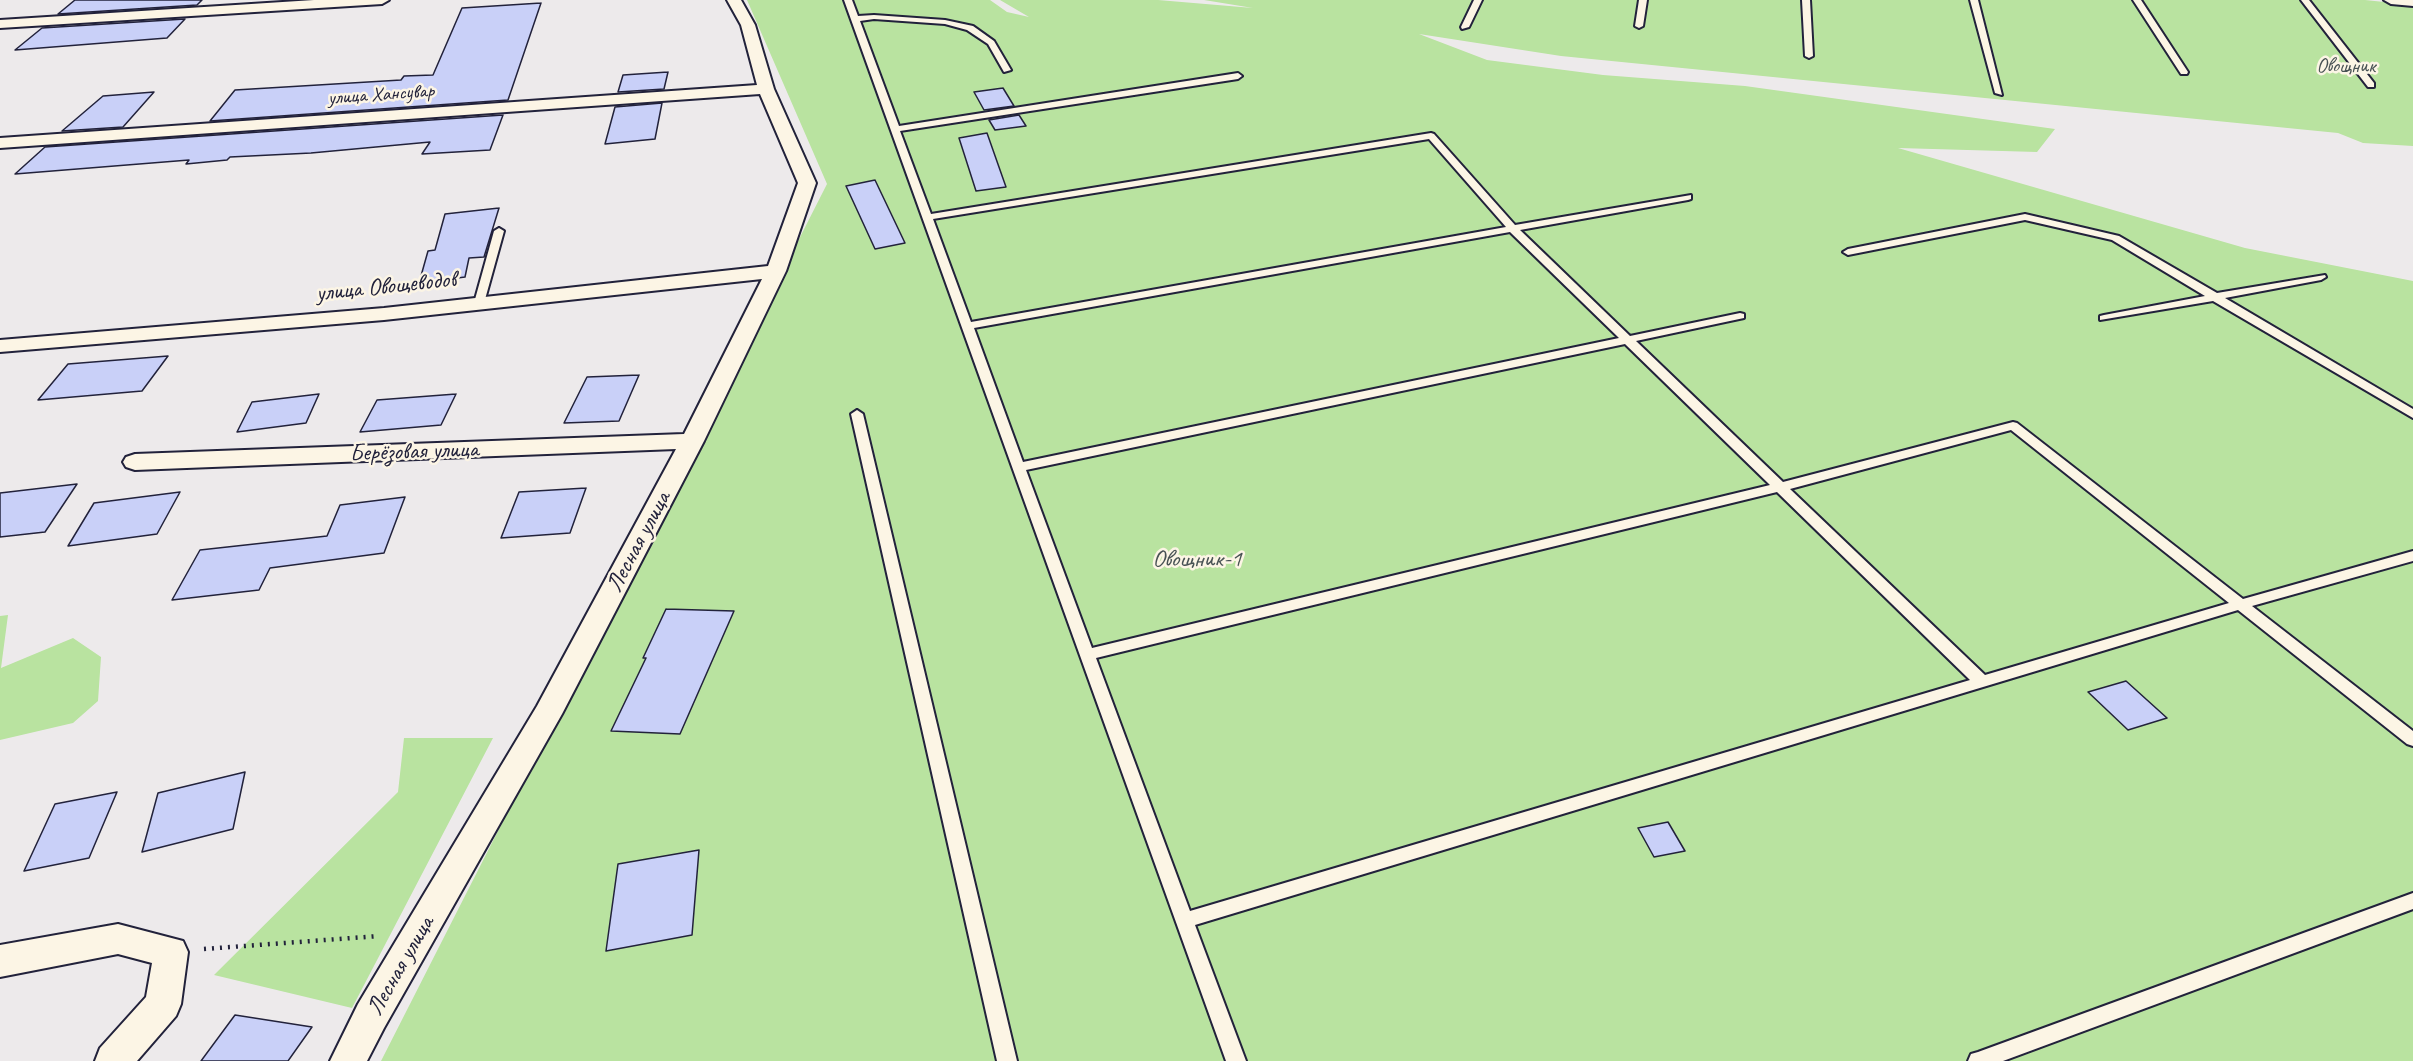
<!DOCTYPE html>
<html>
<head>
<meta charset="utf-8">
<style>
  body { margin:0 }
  canvas { display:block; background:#edeaeb }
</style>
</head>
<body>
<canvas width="2413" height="1061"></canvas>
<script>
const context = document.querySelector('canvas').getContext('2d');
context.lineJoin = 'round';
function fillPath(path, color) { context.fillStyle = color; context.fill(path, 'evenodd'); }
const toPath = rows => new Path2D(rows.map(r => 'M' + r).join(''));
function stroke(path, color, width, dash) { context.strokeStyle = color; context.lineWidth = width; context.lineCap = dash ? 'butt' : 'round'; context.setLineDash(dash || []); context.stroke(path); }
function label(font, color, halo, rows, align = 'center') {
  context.font = font + ' Caveat,sans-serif'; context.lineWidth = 5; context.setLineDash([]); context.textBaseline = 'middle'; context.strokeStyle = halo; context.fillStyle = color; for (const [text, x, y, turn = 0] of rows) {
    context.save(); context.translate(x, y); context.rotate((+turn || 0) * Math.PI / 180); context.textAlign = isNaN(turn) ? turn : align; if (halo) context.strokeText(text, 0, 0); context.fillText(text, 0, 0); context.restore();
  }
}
const green = toPath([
  [747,0,990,0,1007,12,1029,17,1000,0,1158,0,1253,8,1204,0,2365,0,2413,5,2413,146,2363,143,2338,133,1561,56,1419,34,1487,60,1603,75,1745,86,2055,129,2037,152,1898,148,2245,248,2413,281,2413,1061,381,1061,827,184],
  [8,615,1,668,73,638,101,657,98,701,73,723,0,740,0,616],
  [404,738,493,738,352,1008,214,975,398,792]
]);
const building = toPath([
  [75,0,202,0,197,5,58,14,75,0],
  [541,3,508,100,210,121,235,90,401,80,404,76,433,75,462,8,541,3],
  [185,19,167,38,15,50,42,28,185,19],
  [668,72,664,89,618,92,623,75,668,72],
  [1003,88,1014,106,984,110,974,92,1003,88],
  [154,92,123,127,62,131,103,96,154,92],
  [662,103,655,139,605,144,615,107,662,103],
  [503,115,490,150,422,154,430,142,311,153,230,157,227,160,186,164,189,160,15,174,45,147,503,115],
  [1019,115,1026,126,995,130,989,120,1019,115],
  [987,133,1006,187,976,191,959,138,987,133],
  [875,180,905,243,875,249,846,186,875,180],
  [499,208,484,257,469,258,465,277,419,283,428,251,435,250,445,214,499,208],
  [168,356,142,391,38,400,68,364,168,356],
  [639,375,619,421,564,423,587,377,639,375],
  [319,394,306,423,237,432,252,402,319,394],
  [456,394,441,425,360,432,377,400,456,394],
  [77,484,45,532,0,537,0,493,77,484],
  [586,488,570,533,501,538,519,492,586,488],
  [180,492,157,534,68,546,94,503,180,492],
  [405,497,384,553,270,568,259,590,172,600,200,550,327,536,340,505,405,497],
  [666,609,734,611,680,734,611,731,646,658,643,658,666,609],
  [2126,681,2167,718,2128,730,2088,692,2126,681],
  [245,772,233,829,142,852,158,793,245,772],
  [117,792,89,858,24,871,55,804,117,792],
  [1668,822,1685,851,1654,857,1638,828,1668,822],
  [699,850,692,935,606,951,618,864,699,850],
  [235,1015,312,1027,288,1061,201,1061,235,1015]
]);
const path = toPath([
  [204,949,379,936]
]);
const lane = toPath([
  [844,0,852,0,858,16,874,15,945,20,973,26,994,41,1011,70,1004,72,988,44,967,30,945,24,874,19,860,21,899,126,1238,73,1242,76,1238,79,900,131,931,214,1431,133,1434,134,1515,225,1691,195,1691,199,1688,200,1520,230,1630,336,1740,313,1744,314,1744,318,1636,341,1783,482,2013,422,2017,423,2243,599,2413,551,2413,561,2252,606,2413,731,2413,746,2407,744,2238,610,1195,925,1246,1061,1226,1061,844,0],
  [1429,139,1506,227,971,322,933,219,1429,139],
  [1510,232,1619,338,1023,462,974,328,1510,232],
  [1625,344,1770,485,1092,648,1026,470,1625,344],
  [2011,430,2229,603,1985,675,1790,489,2011,430],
  [1777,492,1970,680,1190,911,1096,658,1777,492],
  [1474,0,1482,0,1469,27,1462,29,1461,27,1474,0],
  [1639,0,1647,0,1643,26,1639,28,1635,26,1639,0],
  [1802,0,1810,0,1813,56,1809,58,1805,56,1802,0],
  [1970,0,1978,0,2002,95,1995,93,1970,0],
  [2133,0,2141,0,2188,72,2187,74,2181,74,2133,0],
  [2301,0,2309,0,2374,83,2374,87,2368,87,2301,0],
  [2025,214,2119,236,2217,293,2325,275,2326,277,2321,280,2225,298,2413,409,2413,418,2213,301,2100,320,2100,316,2104,315,2205,296,2112,240,2025,220,1848,255,1843,252,1848,249,2025,214],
  [499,228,504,231,484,303,483,305,475,305,474,303,494,231,499,228],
  [857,410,863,414,1017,1061,997,1061,851,414,857,410],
  [2413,893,2413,909,2003,1061,1968,1061,1971,1054,1978,1052,2413,893]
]);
const street = toPath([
  [314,0,389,0,382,4,0,28,0,20,314,0],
  [727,0,741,0,755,25,774,89,816,183,786,271,704,441,562,714,384,1028,367,1061,330,1061,358,1004,537,706,676,449,135,470,126,467,123,462,126,457,135,454,684,434,762,279,384,320,0,352,0,340,384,308,768,266,798,183,760,94,0,148,0,138,757,85,741,25,727,0],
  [2384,0,2413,0,2413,6,2391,4,2384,0],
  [118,924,183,941,188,952,181,1004,176,1016,137,1061,95,1061,100,1048,146,997,152,963,118,954,0,977,0,945,118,924]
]);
const farParknames = [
  ["Овощник",2346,67]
];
const farStreetnames = [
  ["улица Хансувар",381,95,-4]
];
const streetNames = [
  ["улица Овощеводов",386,287,-6],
  ["Берёзовая улица",414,452,-2],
  ["Лесная улица",639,542,-62],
  ["Лесная улица",401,966,-60]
];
const parkNames = [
  ["Овощник-1",1197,560]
];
fillPath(green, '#b9e3a0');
fillPath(building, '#c9d0f8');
stroke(building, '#22223b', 1.5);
stroke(lane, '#22223b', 4);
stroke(street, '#22223b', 4);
stroke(path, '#22223b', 4.5, [2, 6]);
fillPath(lane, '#fcf5e5');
fillPath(street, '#fcf5e5');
label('20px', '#485254', '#fcf5e5', farParknames);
label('20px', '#22223b', '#fcf5e5', farStreetnames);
label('24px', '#22223b', '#fcf5e5', streetNames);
label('24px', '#485254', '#fcf5e5', parkNames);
</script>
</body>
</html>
